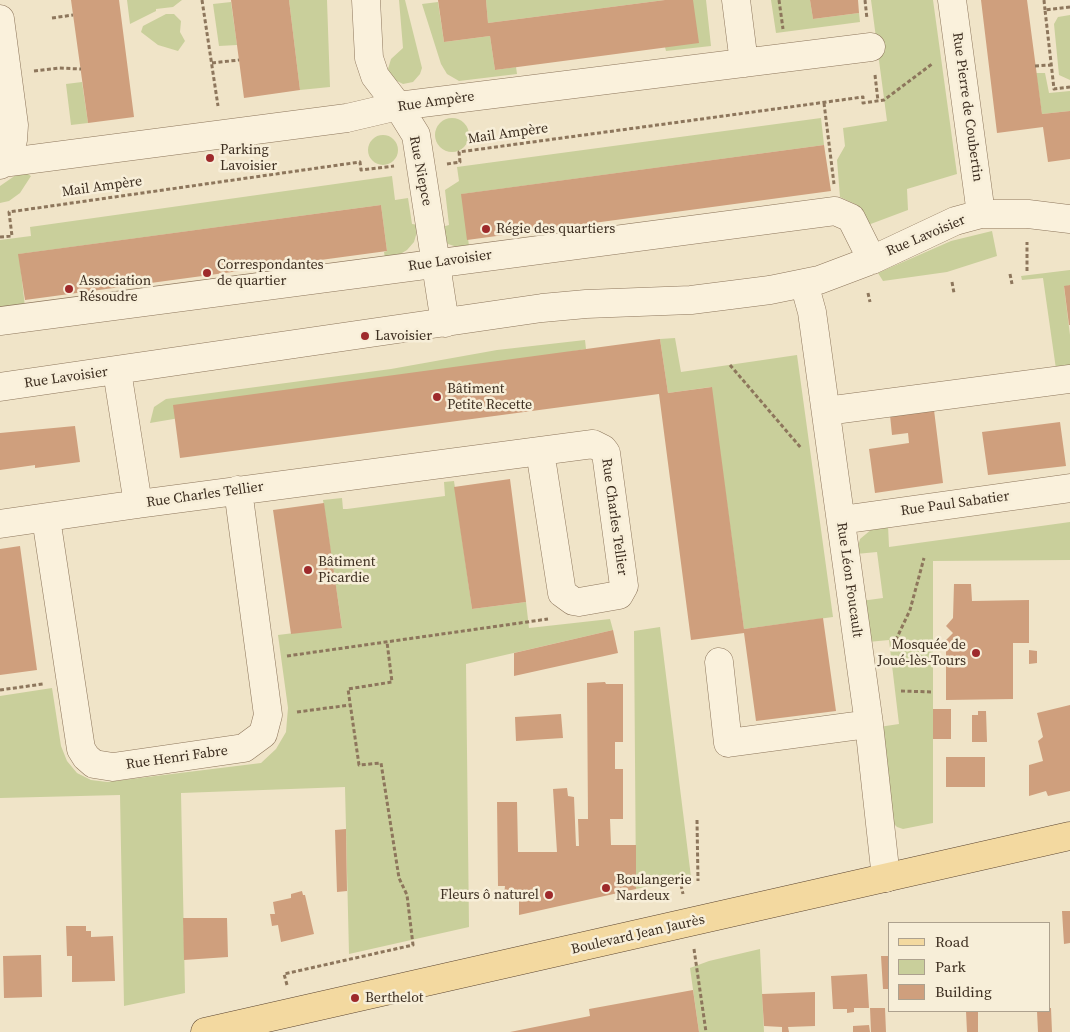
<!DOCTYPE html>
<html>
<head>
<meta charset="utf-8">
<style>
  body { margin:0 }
  #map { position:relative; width:1070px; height:1032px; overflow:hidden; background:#f0e4c8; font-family:"Source Serif 4",serif }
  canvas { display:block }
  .legend { position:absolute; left:888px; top:922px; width:162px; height:90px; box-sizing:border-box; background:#f7eed8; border:1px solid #ada18e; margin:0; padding:6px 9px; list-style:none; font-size:15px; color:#3d2e20 }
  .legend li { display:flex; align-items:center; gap:10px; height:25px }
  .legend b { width:25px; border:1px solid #ada18e }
</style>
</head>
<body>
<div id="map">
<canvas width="1070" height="1032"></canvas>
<ul class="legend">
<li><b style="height:6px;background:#f3d9a0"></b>Road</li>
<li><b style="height:14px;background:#c9cf9b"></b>Park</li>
<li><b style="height:14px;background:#cf9f7d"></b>Building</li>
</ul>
</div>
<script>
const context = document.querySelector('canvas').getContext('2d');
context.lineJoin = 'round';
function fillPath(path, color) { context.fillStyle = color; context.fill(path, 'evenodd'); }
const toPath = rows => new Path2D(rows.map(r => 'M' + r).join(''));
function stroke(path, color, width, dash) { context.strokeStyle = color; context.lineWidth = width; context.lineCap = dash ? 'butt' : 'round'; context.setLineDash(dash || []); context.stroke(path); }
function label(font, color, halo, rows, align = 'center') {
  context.font = font + ' "Source Serif 4",serif'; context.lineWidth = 5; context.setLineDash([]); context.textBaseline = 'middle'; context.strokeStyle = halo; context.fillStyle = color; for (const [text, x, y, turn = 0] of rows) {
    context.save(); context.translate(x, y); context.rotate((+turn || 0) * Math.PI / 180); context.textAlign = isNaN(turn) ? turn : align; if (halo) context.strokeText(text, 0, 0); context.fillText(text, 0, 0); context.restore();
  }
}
const green = toPath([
  [127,0,182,0,173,7,156,9,156,11,130,24],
  [289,0,327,0,330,87,300,90],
  [399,0,405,0,422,68,420,74,413,82,403,84,393,79,388,69,391,59,403,48],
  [486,0,665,0,488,23],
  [693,0,706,0,711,46,666,51,665,47],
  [771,0,810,0,813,19,859,13,860,22,776,33],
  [871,0,933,0,957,174,907,189,908,210,868,225,857,205,840,197,837,160,845,146,843,128,887,121],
  [231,2,237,45,219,46,213,4],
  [438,2,444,42,490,36,495,70,516,67,517,74,459,81,447,74,441,64,422,4],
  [166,14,174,14,181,21,180,32,185,41,178,51,158,45,141,32,143,26],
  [1070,15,1070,80,1059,75,1054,24,1058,17],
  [1036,73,1045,73,1049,93,1070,91,1070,111,1042,114],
  [82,82,88,123,71,125,66,84],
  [821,118,824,145,462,194,469,246,457,247,448,244,443,237,442,227,449,225,445,190,459,181,457,167],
  '435 135a17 17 0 1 1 34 0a17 17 0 1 1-34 0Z',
  '368 150a15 15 0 1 1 30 0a15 15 0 1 1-30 0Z',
  [26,173,31,176,20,193,9,201,0,203,0,186,16,175],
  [392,176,395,200,408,198,412,224,419,225,414,242,407,250,397,256,385,258,384,252,387,251,381,205,19,254,25,307,0,309,0,240,31,236,30,227],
  [992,231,997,256,947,272,883,281,878,273,951,241],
  [1070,270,1070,285,1064,287,1070,335,1070,366,1056,369,1043,278,1022,280,1021,276],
  [675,338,681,372,797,355,833,617,744,629,711,387,668,393,660,339],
  [585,340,586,349,150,423,154,407,166,399,391,369,497,350],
  [454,481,472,609,526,602,529,628,610,619,613,630,466,664,469,927,349,954,345,787,181,793,185,993,124,1006,120,795,0,798,0,696,52,688,61,746,67,761,77,773,91,780,107,782,261,763,276,749,286,732,288,708,278,635,342,627,323,500,342,498,343,509,347,509,445,496,444,482],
  [1070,522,1070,560,933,561,933,823,903,829,897,827,893,823,879,727,899,724,889,640,868,642,861,601,883,598,877,552,856,554,860,539,872,529,888,525,889,547],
  [660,627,691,877,636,889,634,631],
  [760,949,764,1032,699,1032,690,968,709,961]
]);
const building = toPath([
  [71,0,119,0,134,117,88,123],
  [231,0,289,0,300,90,244,98],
  [438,0,486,0,488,23,665,0,693,0,699,43,495,70,490,36,444,42],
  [810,0,858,0,859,13,813,19],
  [981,0,1027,0,1042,114,1070,111,1070,159,1048,162,1043,127,997,133],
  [824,145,831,191,467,240,461,194],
  [381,205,387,251,25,300,18,254],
  [1070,285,1070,325,1069,325,1064,286],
  [660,339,668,393,712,387,744,629,823,618,836,711,756,721,744,633,691,640,659,394,180,458,173,405],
  [934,410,943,483,875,493,869,449,909,443,908,433,892,435,890,415],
  [1060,422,1066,466,988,475,982,432],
  [75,426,80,462,35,468,35,465,0,470,0,433],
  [510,479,526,602,472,609,454,487],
  [324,503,342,628,291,634,273,510],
  [20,546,37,670,0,675,0,549],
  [954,584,971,584,972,601,1029,600,1029,643,1013,643,1013,699,946,700,946,640,953,633,946,626,953,618],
  [613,630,618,653,514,676,514,653],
  [1029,650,1037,651,1037,663,1029,664],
  [605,682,606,684,623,684,623,742,615,742,615,769,623,769,623,819,610,819,611,845,636,845,636,889,519,915,519,894,504,895,505,886,498,886,497,802,517,802,518,852,557,852,553,789,567,788,568,796,574,797,576,846,579,846,578,819,588,819,587,683],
  [1070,705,1070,791,1048,796,1046,791,1029,796,1029,765,1043,761,1038,741,1043,737,1037,713],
  [933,709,951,709,951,739,933,739],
  [978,711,986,711,987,742,972,742,972,715,978,715],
  [561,714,563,738,516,741,515,717],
  [946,757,985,757,985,787,946,787],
  [346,829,347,891,337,892,335,830],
  [302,891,303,895,305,895,314,934,281,942,278,925,272,926,270,914,275,914,273,902,291,898,291,894],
  [1062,911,1070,911,1070,943,1064,944],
  [183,918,227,918,228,957,184,960],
  [66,926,86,926,86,931,91,931,91,937,113,936,115,981,72,982,72,956,67,956],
  [41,955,42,997,4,998,3,956],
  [881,956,889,956,889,989,883,989],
  [867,974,869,1008,854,1008,854,1012,847,1013,847,1009,833,1009,831,976],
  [693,990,699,1032,510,1032,590,1016,589,1009],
  [815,992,815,1026,788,1027,789,1032,782,1032,782,1027,764,1026,762,994],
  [870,1008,885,1008,886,1032,871,1032],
  [1049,1008,1051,1008,1052,1032,1038,1032,1037,1011,1049,1011],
  [966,1011,978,1011,978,1032,967,1032],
  [869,1025,870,1032,853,1032,853,1026]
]);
const path = toPath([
  [202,0,218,106],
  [779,0,783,29],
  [865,0,867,19],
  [1044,0,1045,10],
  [1070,7,1045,10,1054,89,1070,87],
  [52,18,73,15],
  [212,63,239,60],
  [1035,66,1051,65],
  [34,71,59,68,81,69],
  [875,75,878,101],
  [824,103,834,184],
  [447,164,460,162,459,152,863,97,863,103,884,100,932,64],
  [0,237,12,236,9,212,360,162,361,170,394,166],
  [1027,271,1027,242],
  [1010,274,1012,284],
  [952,282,954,293],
  [868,293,870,302],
  [730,365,801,448],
  [893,646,910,610,924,558],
  [287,656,548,619],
  [0,690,43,684],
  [901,691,933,692],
  [297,712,350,705],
  [697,820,698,881],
  [681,885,683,894],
  [694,949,706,1032],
  [287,985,284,974,413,945,407,895,399,878,381,763,359,765,348,689,392,682,387,642]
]);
const minor = toPath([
  [366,0,369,58,375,76,398,106,416,135,445,323],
  [736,0,744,63],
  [952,0,981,214],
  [0,19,14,125,13,140,0,165],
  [2,163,347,118,398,106,871,47],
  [804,283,812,312,834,472,869,724,886,878],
  [0,321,835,211,851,218,872,260],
  [117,371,138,504],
  [0,387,542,308,586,304,691,300,770,290,819,280,872,260,955,221,981,214,1028,214,1070,219],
  [826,411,1070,379],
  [46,518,81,749,86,757,94,764,113,767,244,748,263,734,268,715,238,490],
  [841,520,1070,488],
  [0,524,138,504,593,444,603,449,606,453,624,586,619,595,579,602,573,601,562,593,540,451],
  [719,662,728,743,869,724]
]);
const major = toPath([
  [205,1032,1070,836]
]);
const markers = [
  [210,158,5,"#9e2a2b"],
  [486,229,5,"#9e2a2b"],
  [207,273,5,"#9e2a2b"],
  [69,289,5,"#9e2a2b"],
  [365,336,5,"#9e2a2b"],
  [437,397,5,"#9e2a2b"],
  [308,570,5,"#9e2a2b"],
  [976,653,5,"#9e2a2b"],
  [606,888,5,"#9e2a2b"],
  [549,895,5,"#9e2a2b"],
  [355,998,5,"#9e2a2b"]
];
const streetNames = [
  ["Rue Ampère",436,102,-8],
  ["Rue Pierre de Coubertin",967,107,82],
  ["Mail Ampère",508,134,-8],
  ["Rue Niepce",420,171,79],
  ["Mail Ampère",102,187,-8],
  ["Rue Lavoisier",926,236,-23],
  ["Rue Lavoisier",450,261,-8],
  ["Rue Lavoisier",66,378,-8],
  ["Rue Charles Tellier",205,495,-8],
  ["Rue Paul Sabatier",955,504,-8],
  ["Rue Charles Tellier",614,517,82],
  ["Rue Léon Foucault",849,580,82],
  ["Rue Henri Fabre",177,758,-8],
  ["Boulevard Jean Jaurès",638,935,-13]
];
const poiNames = [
  ["Parking",220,150],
  ["Lavoisier",220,166],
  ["Régie des quartiers",496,229],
  ["Correspondantes",217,265],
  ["de quartier",217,281],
  ["Association",79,281],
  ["Résoudre",79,297],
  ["Lavoisier",375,336],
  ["Bâtiment",447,389],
  ["Petite Recette",447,405],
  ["Bâtiment",318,562],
  ["Picardie",318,578],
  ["Mosquée de",966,645,"right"],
  ["Joué-lès-Tours",966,661,"right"],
  ["Boulangerie",616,880],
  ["Nardeux",616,896],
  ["Fleurs ô naturel",539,895,"right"],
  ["Berthelot",365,998]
];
fillPath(green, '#c9cf9b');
fillPath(building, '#cf9f7d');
stroke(minor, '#8d765c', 29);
stroke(major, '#5b4430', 29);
stroke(path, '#8d765c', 3, [4, 2.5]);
stroke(minor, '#faf1dc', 28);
stroke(major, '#f3d9a0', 28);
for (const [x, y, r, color] of markers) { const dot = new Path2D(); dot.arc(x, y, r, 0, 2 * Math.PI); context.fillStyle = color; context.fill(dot); stroke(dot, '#f7eed8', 2); }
label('14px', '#3d2e20', '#f7eed8', streetNames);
label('14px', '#3d2e20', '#f7eed8', poiNames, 'left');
</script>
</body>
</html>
